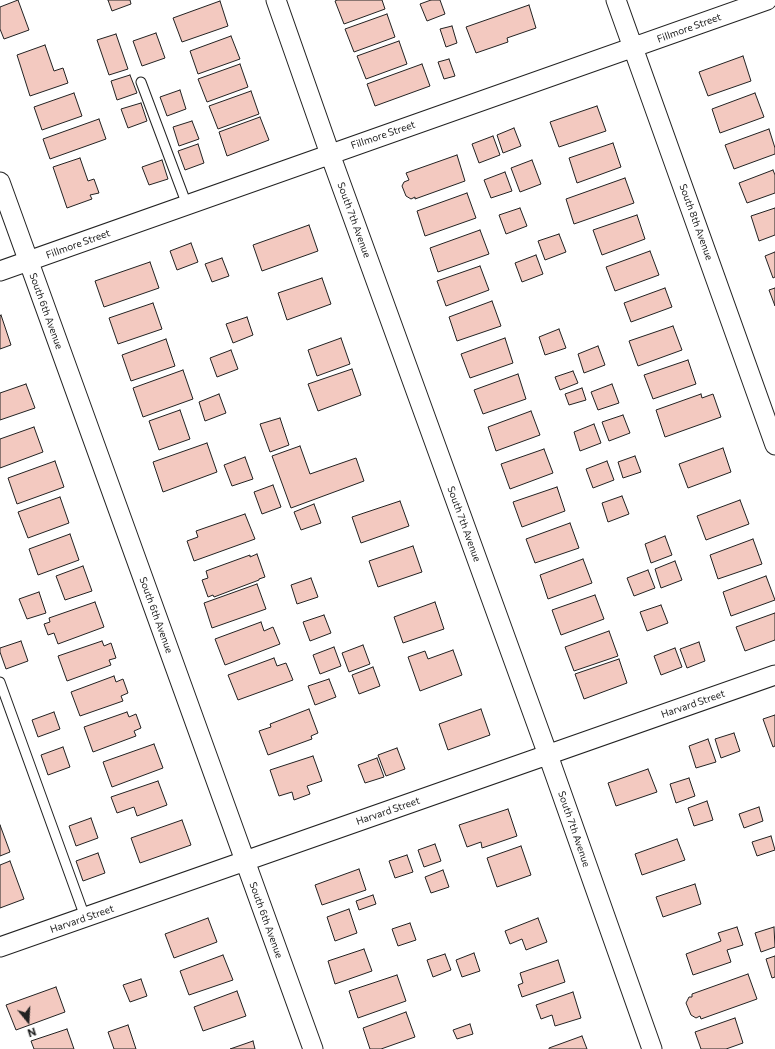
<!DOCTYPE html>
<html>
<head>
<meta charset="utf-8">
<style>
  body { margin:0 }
  #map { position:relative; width:775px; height:1049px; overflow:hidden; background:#fff; font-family:Commissioner,sans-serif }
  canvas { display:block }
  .north { position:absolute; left:8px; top:1001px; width:40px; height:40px; -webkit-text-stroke:3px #fff; paint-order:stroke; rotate:162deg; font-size:11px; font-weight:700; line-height:16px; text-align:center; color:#222 }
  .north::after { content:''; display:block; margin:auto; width:14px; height:18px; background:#222; clip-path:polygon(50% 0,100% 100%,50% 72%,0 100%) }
</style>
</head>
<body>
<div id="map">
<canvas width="775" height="1049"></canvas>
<div class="north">N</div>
</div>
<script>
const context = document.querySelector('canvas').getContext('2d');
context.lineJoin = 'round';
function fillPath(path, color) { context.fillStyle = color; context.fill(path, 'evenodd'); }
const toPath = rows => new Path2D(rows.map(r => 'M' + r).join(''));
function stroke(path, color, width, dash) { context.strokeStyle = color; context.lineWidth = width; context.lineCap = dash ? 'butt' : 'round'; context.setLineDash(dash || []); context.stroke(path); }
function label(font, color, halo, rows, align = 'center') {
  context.font = font + ' Commissioner,sans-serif'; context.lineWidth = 3; context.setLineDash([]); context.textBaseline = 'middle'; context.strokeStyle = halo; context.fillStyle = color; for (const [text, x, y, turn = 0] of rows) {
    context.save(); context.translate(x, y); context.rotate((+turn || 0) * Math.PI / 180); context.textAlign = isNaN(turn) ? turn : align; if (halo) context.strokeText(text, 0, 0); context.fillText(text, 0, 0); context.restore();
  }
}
const building = toPath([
  [18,0,29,30,4,39,0,29,0,7,18,0],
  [108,0,130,0,131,4,112,11,108,0],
  [337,0,382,0,385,9,344,24,335,1,337,0],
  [431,0,440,0,445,14,427,21,420,4,431,0],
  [220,1,228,26,182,42,173,18,220,1],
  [529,5,536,28,507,38,508,42,476,53,466,27,529,5],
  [387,14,395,37,354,52,345,29,387,14],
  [452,26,457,43,446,47,440,29,452,26],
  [156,33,165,58,142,66,133,41,156,33],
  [116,34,128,69,109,75,97,40,116,34],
  [231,36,240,59,198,74,190,51,231,36],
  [399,41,407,64,366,79,357,56,399,41],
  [45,45,54,71,63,68,68,83,30,96,17,55,45,45],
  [743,56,751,81,708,96,699,72,743,56],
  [449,59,455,76,444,79,438,62,449,59],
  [240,64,248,87,207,102,198,79,240,64],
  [422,64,430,86,375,106,367,84,422,64],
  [130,75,137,93,117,100,111,81,130,75],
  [180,90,186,109,167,116,160,97,180,90],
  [251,91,259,114,218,129,209,106,251,91],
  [74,93,82,116,42,130,34,107,74,93],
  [755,93,764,117,720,133,712,109,755,93],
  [141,103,147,121,128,128,121,109,141,103],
  [597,106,606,131,559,147,550,122,597,106],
  [260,117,269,140,227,156,219,132,260,117],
  [99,119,106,139,50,159,43,139,99,119],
  [192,121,199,139,179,146,173,127,192,121],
  [514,128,521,146,503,153,497,135,514,128],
  [769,129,775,148,775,154,734,169,725,145,769,129],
  [493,136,500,155,479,163,472,144,493,136],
  [613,143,621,167,577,183,569,158,613,143],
  [198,144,204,163,185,170,178,151,198,144],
  [457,155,465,181,415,199,415,197,411,199,406,196,402,186,404,182,409,180,406,173,457,155],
  [80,158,88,181,94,179,99,193,90,195,92,199,67,208,53,167,80,158],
  [162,160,168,179,149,185,142,167,162,160],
  [532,160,541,184,520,192,511,168,532,160],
  [773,170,775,175,775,193,747,203,739,183,773,170],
  [505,172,512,191,491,198,484,180,505,172],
  [625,178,634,203,574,224,566,199,625,178],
  [467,193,476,218,425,236,417,211,467,193],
  [520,208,527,226,506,234,499,215,520,208],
  [775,208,775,235,759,241,751,216,775,208],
  [637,215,645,239,602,255,593,230,637,215],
  [309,225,318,251,262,271,253,245,309,225],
  [480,230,489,254,438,272,430,248,480,230],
  [559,234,566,252,545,260,538,241,559,234],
  [191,243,198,262,177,270,170,251,191,243],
  [650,251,659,275,615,291,606,267,650,251],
  [775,252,775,277,773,278,765,256,775,252],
  [536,255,543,274,522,282,515,263,536,255],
  [222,258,229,276,212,282,205,264,222,258],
  [150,262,159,288,104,307,95,281,150,262],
  [480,266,489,290,446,306,437,281,480,266],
  [322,278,331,304,287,320,278,293,322,278],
  [665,288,672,307,631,322,624,303,665,288],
  [775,288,775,306,769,290,775,288],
  [492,301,501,326,457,341,449,317,492,301],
  [153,303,162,329,118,344,109,318,153,303],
  [1,315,11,345,0,349,0,316,1,315],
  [247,317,253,335,233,343,226,324,247,317],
  [673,326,682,350,638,366,629,341,673,326],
  [559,329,566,348,545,355,539,337,559,329],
  [341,338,350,364,317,376,308,350,341,338],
  [505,338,513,363,470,378,461,354,505,338],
  [166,339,175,366,131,381,122,355,166,339],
  [598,346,605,365,584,373,578,354,598,346],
  [231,350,238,369,217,377,210,358,231,350],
  [688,360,696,384,653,399,644,375,688,360],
  [352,369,361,395,318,411,308,384,352,369],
  [183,370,193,399,143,417,133,388,183,370],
  [573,371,578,383,560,390,555,377,573,371],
  [518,374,526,399,483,414,474,390,518,374],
  [26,384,35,408,0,420,0,393,26,384],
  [612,384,619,403,598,410,591,392,612,384],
  [582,388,586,400,569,405,565,394,582,388],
  [219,394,226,413,205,421,199,402,219,394],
  [701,394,702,398,713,394,721,417,665,437,656,410,701,394],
  [180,410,190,439,159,450,149,421,180,410],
  [531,411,540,435,496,451,488,427,531,411],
  [623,415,630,433,609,441,602,422,623,415],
  [280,418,289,445,270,452,260,424,280,418],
  [594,424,601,443,580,451,574,432,594,424],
  [34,427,43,452,0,468,0,439,34,427],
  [207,443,217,472,163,492,153,462,207,443],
  [300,446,310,474,356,458,364,481,291,508,272,456,300,446],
  [723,448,731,472,688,488,679,464,723,448],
  [544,449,553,473,510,489,501,464,544,449],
  [635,456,641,472,623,478,618,462,635,456],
  [245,457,253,479,232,486,224,465,245,457],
  [55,461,64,487,17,504,8,478,55,461],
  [607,461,614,480,593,488,586,469,607,461],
  [273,485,281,507,262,514,254,492,273,485],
  [557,487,565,511,522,527,513,502,557,487],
  [622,496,629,514,608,522,602,503,622,496],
  [60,497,69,523,28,538,18,512,60,497],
  [740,500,749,524,706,540,697,516,740,500],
  [400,501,409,526,361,543,352,517,400,501],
  [314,504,321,523,301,530,294,512,314,504],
  [245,514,255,539,194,561,187,541,198,537,196,531,245,514],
  [570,523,579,548,535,563,526,539,570,523],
  [70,534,79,560,38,575,29,549,70,534],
  [665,536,672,555,651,563,645,544,665,536],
  [753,539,762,564,718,579,710,555,753,539],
  [413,546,422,572,378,587,369,561,413,546],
  [257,554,265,577,259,579,259,580,214,597,213,595,208,597,202,580,208,578,206,571,250,555,250,557,257,554],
  [583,559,592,583,548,599,540,575,583,559],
  [675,561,682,580,661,588,655,569,675,561],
  [83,566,92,591,65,600,56,576,83,566],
  [648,570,655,588,634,596,627,578,648,570],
  [766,576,775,600,731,616,723,592,766,576],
  [311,578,318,597,297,604,291,585,311,578],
  [257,584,266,609,212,628,204,603,257,584],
  [39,592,46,613,27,619,19,599,39,592],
  [595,595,604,619,561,635,552,610,595,595],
  [95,602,104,627,58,644,54,633,48,635,44,624,50,622,49,618,95,602],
  [435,602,444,629,403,643,394,617,435,602],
  [661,605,668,623,647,631,640,612,661,605],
  [775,613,775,640,745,651,736,627,775,613],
  [324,615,331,633,310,641,303,622,324,615],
  [261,622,264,631,273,627,280,644,225,665,215,639,261,622],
  [609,631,618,656,574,671,565,647,609,631],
  [21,641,28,661,6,669,0,652,0,648,21,641],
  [102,641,104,646,111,643,116,658,109,660,111,665,67,681,58,656,102,641],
  [699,642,705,661,687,668,680,649,699,642],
  [363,645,370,664,349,672,342,653,363,645],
  [334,647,341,666,320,674,313,655,334,647],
  [675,648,682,667,661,675,654,656,675,648],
  [453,650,462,675,420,691,408,657,425,651,428,659,453,650],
  [274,658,277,666,286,663,293,680,238,700,228,675,274,658],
  [619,659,627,683,584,699,575,674,619,659],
  [373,667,380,686,359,694,352,675,373,667],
  [114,676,116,682,123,679,128,693,121,696,123,701,80,716,71,692,114,676],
  [329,679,336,697,315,705,308,686,329,679],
  [309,709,318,733,311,736,312,739,268,755,259,731,271,727,270,724,309,709],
  [481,709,490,735,448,750,439,724,481,709],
  [54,712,60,729,38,737,32,720,54,712],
  [127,712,129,717,136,714,141,728,134,731,136,736,93,752,84,727,127,712],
  [775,715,775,746,773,747,763,719,775,715],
  [734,733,740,751,721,758,715,739,734,733],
  [708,739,716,762,696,768,689,746,708,739],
  [154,744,163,768,112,787,103,762,154,744],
  [63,747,70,767,48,775,41,755,63,747],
  [397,748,405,769,386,776,378,755,397,748],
  [313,756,322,781,307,786,310,794,294,800,292,792,279,796,270,770,313,756],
  [377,758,384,777,365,783,358,765,377,758],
  [648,769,657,792,616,806,608,783,648,769],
  [689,778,695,796,676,803,670,784,689,778],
  [158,781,167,805,137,816,134,807,117,813,111,797,158,781],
  [707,801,713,820,694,826,688,808,707,801],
  [759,807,763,821,744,828,739,814,759,807],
  [508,809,517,836,482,848,481,842,467,847,459,825,508,809],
  [91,818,98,838,76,846,69,826,91,818],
  [182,820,191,845,140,863,131,838,182,820],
  [0,825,10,852,0,856,0,825],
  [771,836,775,850,757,856,752,842,771,836],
  [677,839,685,860,642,875,635,854,677,839],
  [435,844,441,861,424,867,418,850,435,844],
  [521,846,531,875,497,887,487,858,521,846],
  [98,853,105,873,83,881,76,861,98,853],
  [407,855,413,872,395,878,389,861,407,855],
  [10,861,24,899,0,908,0,865,10,861],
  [359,869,366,890,322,905,315,885,359,869],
  [443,870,449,887,431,893,425,877,443,870],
  [695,884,701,904,663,917,656,897,695,884],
  [373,895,376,904,359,910,356,901,373,895],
  [349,909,357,933,335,941,327,917,349,909],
  [208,918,217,942,174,958,165,934,208,918],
  [538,918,547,942,526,950,522,939,510,944,505,931,538,918],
  [410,923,416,940,398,946,392,929,410,923],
  [737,927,743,945,727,950,731,962,693,975,686,954,721,941,718,933,737,927],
  [774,927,775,947,761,952,755,933,774,927],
  [364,949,372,971,335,984,328,961,364,949],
  [474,953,480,971,462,977,456,960,474,953],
  [445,954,451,970,433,977,427,960,445,954],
  [223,955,233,980,189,995,180,971,223,955],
  [775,956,775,977,772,978,766,959,775,956],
  [558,960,565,982,522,997,518,985,523,983,520,973,558,960],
  [748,974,757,999,701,1019,700,1016,696,1018,691,1015,686,1003,689,997,692,997,692,994,748,974],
  [397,975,406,1001,358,1018,349,991,397,975],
  [141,979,147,996,130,1002,123,985,141,979],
  [56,987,65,1012,16,1030,6,1005,56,987],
  [237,991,246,1016,203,1031,194,1007,237,991],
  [573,992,581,1018,555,1026,552,1015,541,1019,536,1005,573,992],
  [406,1012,415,1037,381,1049,370,1049,363,1028,406,1012],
  [735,1018,743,1043,726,1049,701,1049,695,1032,735,1018],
  [470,1024,473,1034,457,1039,453,1030,470,1024],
  [128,1025,136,1049,114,1049,108,1032,128,1025],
  [67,1029,74,1049,34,1049,31,1041,67,1029],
  [582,1036,587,1049,549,1049,549,1048,582,1036],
  [253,1041,255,1049,230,1049,253,1041]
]);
const service = toPath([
  [141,82,187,205],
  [0,682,85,917]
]);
const minor = toPath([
  [276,0,330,154,548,755,652,1049],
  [616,0,775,445],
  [0,182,313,1049],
  [0,271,767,0],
  [0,947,775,675]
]);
const streetNames = [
  ["Fillmore Street",689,28,-20],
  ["Fillmore Street",383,135,-19],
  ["South 7th Avenue",354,220,70],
  ["South 8th Avenue",696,222,70],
  ["Fillmore Street",78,244,-20],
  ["South 6th Avenue",46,311,70],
  ["South 7th Avenue",464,524,70],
  ["South 6th Avenue",156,615,70],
  ["Harvard Street",693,704,-19],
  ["Harvard Street",388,811,-19],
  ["South 7th Avenue",574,829,71],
  ["Harvard Street",82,919,-19],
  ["South 6th Avenue",266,920,70]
];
fillPath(building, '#f3c9c0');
stroke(building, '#222', 1);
stroke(service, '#222', 11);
stroke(minor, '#222', 21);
stroke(service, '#fff', 9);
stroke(minor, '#fff', 19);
label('10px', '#222', '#fff', streetNames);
</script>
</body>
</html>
